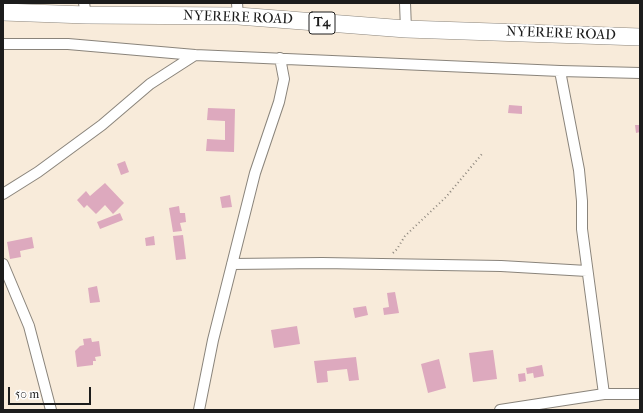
<!DOCTYPE html>
<html>
<head>
<meta charset="utf-8">
<style>
  body { margin:0 }
  #map { position:relative; width:643px; height:413px; overflow:hidden; background:#f8ebda; font-family:"IM FELL French Canon",serif }
  canvas { display:block }
  .frame { position:absolute; inset:0; border:4px solid #1c1c1c; pointer-events:none }
  .scale { position:absolute; left:8px; top:387px; width:83px; height:18px; box-sizing:border-box; border:2px solid #1c1c1c; border-top:0; padding-left:5px; font-size:12px; line-height:14px; white-space:nowrap; color:#1c1c1c; -webkit-text-stroke:3px #fff; paint-order:stroke }
</style>
</head>
<body>
<div id="map">
<canvas width="643" height="413"></canvas>
<div class="frame"></div>
<div class="scale">50 m</div>
</div>
<script>
const context = document.querySelector('canvas').getContext('2d');
context.lineJoin = 'round';
function fillPath(path, color) { context.fillStyle = color; context.fill(path, 'evenodd'); }
const toPath = rows => new Path2D(rows.map(r => 'M' + r).join(''));
function stroke(path, color, width, dash) { context.strokeStyle = color; context.lineWidth = width; context.lineCap = dash ? 'butt' : 'round'; context.setLineDash(dash || []); context.stroke(path); }
function label(font, color, halo, rows, align = 'center') {
  context.font = font + ' "IM FELL French Canon",serif'; context.lineWidth = 4; context.setLineDash([]); context.textBaseline = 'middle'; context.strokeStyle = halo; context.fillStyle = color; for (const [text, x, y, turn = 0] of rows) {
    context.save(); context.translate(x, y); context.rotate((+turn || 0) * Math.PI / 180); context.textAlign = isNaN(turn) ? turn : align; if (halo) context.strokeText(text, 0, 0); context.fillText(text, 0, 0); context.restore();
  }
}
const building = toPath([
  [509,105,522,106,522,114,508,113],
  [208,108,235,109,234,152,206,151,207,139,225,140,225,121,207,120],
  [635,125,640,125,640,132,636,133],
  [125,161,129,172,121,175,117,164],
  [105,183,124,203,113,214,105,205,96,214,87,205,84,208,77,200,86,191,90,196],
  [230,195,232,207,222,208,220,197],
  [179,206,180,213,185,213,186,222,180,223,182,231,173,232,169,208],
  [120,213,123,220,100,229,97,222],
  [183,235,186,259,176,260,173,236],
  [154,236,155,245,146,246,145,238],
  [32,237,34,248,20,251,21,257,10,259,7,242],
  [97,286,100,302,90,303,88,288],
  [395,292,399,313,384,315,383,308,389,307,387,293],
  [366,306,368,315,355,318,353,308],
  [297,326,300,344,274,348,271,330],
  [91,338,92,342,99,341,101,356,95,357,96,361,93,361,93,365,77,367,75,351,80,346,84,345,83,339],
  [493,350,497,379,473,382,469,353],
  [356,357,359,380,349,381,347,369,327,371,328,382,317,383,314,361],
  [439,359,446,388,428,393,421,364],
  [542,365,544,376,534,378,532,367],
  [532,367,533,373,527,374,526,368],
  [525,373,526,381,519,382,518,374]
]);
const path = toPath([
  [393,253,397,249,405,236,446,197,482,154]
]);
const minor = toPath([
  [84,3,86,15],
  [237,3,238,16],
  [405,3,406,29],
  [3,44,68,44,195,55,560,71,640,73],
  [560,71,579,170,582,201,582,229,604,394],
  [3,194,38,172,102,125,150,84,195,55],
  [3,264,29,326,51,410],
  [232,264,322,263,501,266,587,271],
  [199,410,213,340,255,173,279,102,284,79,280,58],
  [500,410,604,394,640,394]
]);
const trunk = toPath([
  [3,12,86,15,238,16,406,29,640,37]
]);
const shields = [
  [322,23,26]
];
const shieldNames = [
  ["T4",322,23]
];
const streetNames = [
  ["NYERERE ROAD",238,18,2],
  ["NYERERE ROAD",561,34,2]
];
fillPath(building, '#dda9be');
stroke(minor, '#8a847b', 12);
stroke(trunk, '#8a847b', 18);
stroke(path, '#8a847b', 2, [1, 3]);
stroke(minor, '#fff', 10);
stroke(trunk, '#fff', 17);
for (const [x, y, w] of shields) { const box = new Path2D(); box.roundRect(x - w / 2, y - 11, w, 22, 3); context.fillStyle = '#fff'; context.fill(box); stroke(box, '#1c1c1c', 1); }
label('bold 13px', '#1c1c1c', null, shieldNames);
label('14px', '#1c1c1c', '#fff', streetNames);
</script>
</body>
</html>
